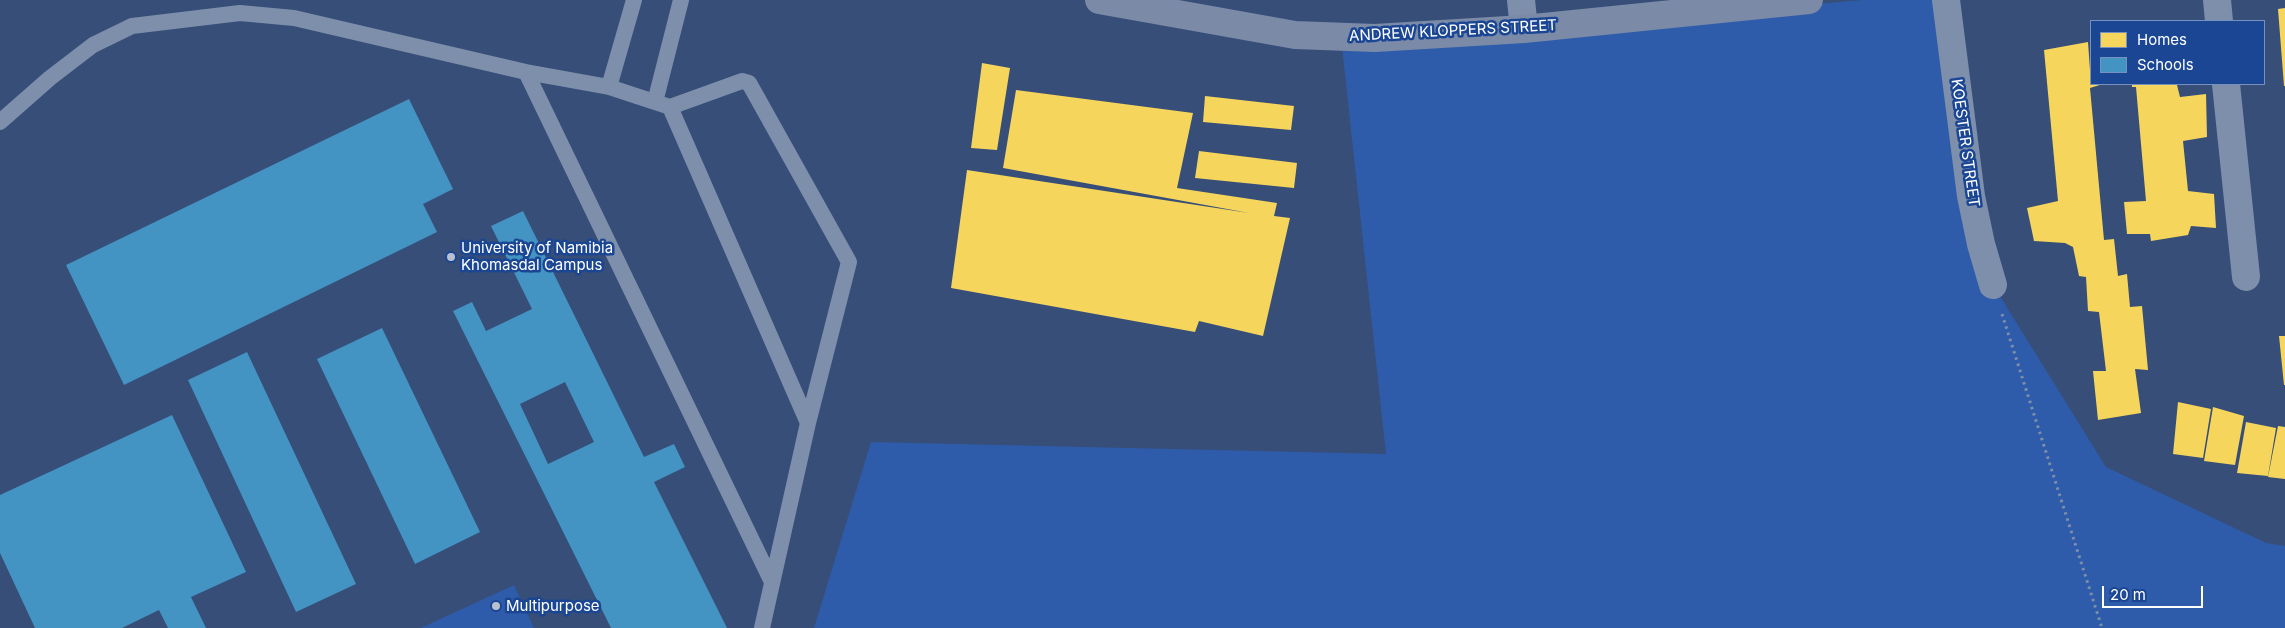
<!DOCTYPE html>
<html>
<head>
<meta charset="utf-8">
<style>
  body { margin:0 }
  #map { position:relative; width:2285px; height:628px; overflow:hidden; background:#364e78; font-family:Inter,sans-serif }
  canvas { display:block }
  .legend { position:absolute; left:2090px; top:20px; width:175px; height:65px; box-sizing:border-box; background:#1a4694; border:1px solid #7690bf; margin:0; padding:6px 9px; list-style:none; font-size:15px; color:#fff }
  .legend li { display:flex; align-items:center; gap:10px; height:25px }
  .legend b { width:25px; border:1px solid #7690bf }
  .scale { position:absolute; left:2102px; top:586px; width:101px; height:22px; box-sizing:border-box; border:2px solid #fff; border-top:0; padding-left:6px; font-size:15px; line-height:18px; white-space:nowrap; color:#fff; -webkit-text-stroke:4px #1a4694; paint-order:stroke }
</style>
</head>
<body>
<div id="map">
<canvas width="2285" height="628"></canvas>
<ul class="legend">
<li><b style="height:14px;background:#f6d55c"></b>Homes</li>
<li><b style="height:14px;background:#4393c3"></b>Schools</li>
</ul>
<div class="scale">20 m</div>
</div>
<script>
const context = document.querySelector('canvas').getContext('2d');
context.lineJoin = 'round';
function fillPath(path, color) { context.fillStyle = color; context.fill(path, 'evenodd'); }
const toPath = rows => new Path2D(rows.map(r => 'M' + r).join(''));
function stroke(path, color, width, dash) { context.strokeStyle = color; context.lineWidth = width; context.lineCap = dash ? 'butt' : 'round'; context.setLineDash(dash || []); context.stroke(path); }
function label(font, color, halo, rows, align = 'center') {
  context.font = font + ' Inter,sans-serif'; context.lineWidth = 5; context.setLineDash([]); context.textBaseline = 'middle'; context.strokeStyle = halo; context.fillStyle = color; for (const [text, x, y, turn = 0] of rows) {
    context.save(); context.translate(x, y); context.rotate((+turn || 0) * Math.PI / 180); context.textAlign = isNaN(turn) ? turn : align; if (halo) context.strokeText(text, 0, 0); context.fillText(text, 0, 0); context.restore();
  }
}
const green = toPath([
  [1863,0,1946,0,1993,285,2106,467,2266,543,2285,546,2285,628,814,628,871,442,1386,454,1341,37,1524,29],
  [514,585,534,628,421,628]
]);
const homes = toPath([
  [2285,8,2285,86,2284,86,2278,9],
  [2088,42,2091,84,2103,84,2090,88,2104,240,2114,239,2118,276,2127,274,2130,307,2142,306,2148,370,2135,369,2141,413,2098,420,2093,371,2106,371,2099,312,2088,311,2086,277,2079,276,2073,247,2065,243,2034,241,2027,208,2058,201,2044,50],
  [982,63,1010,68,997,150,971,148],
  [2132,84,2181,84,2177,85,2180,97,2206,94,2207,137,2183,141,2188,191,2214,194,2216,228,2191,226,2188,235,2151,241,2150,234,2127,234,2124,202,2146,201,2136,87,2132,87],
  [1016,90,1193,113,1177,188,1277,203,1274,216,1290,218,1263,336,1199,321,1195,332,951,288,967,170,1249,213,1003,168],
  [1205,96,1294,106,1291,130,1203,122],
  [1199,151,1297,163,1294,188,1195,178],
  [2279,336,2285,336,2285,385,2284,385],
  [2178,402,2211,409,2203,458,2173,454],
  [2213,407,2244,416,2235,465,2204,461],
  [2246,422,2276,428,2268,476,2237,473],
  [2278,426,2285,427,2285,479,2268,477]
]);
const schools = toPath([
  [409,99,453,189,423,204,437,232,124,385,66,265],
  [523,211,644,457,674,444,685,467,654,482,727,628,611,628,453,311,472,302,486,331,532,309,491,226],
  [565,382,594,442,548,464,520,404],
  [382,328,480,532,415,564,317,359],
  [247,352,356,584,296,612,188,380],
  [172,415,246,572,191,597,206,628,168,628,159,610,122,628,35,628,0,553,0,495]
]);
const path = toPath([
  [2002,314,2102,628]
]);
const lane = toPath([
  [526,72,772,582],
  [609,87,634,0],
  [655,102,681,0],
  [670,107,808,423],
  [0,122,50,78,93,45,132,26,240,13,294,18,526,72,609,87,670,107,742,81,749,83,849,262,808,423,762,628]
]);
const street = toPath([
  [1521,0,1524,29],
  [1946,0,1971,196,1981,244,1993,285],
  [2217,0,2219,21],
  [2226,84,2246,277]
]);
const secondary = toPath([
  [1099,0,1295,35,1375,38,1524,29,1809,0]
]);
const markers = [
  [451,257,5,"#b9c1d0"],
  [496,606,5,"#b9c1d0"]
];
const streetNames = [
  ["ANDREW KLOPPERS STREET",1453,31,-3],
  ["KOESTER STREET",1965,143,82]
];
const poiNames = [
  ["University of Namibia",461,248],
  ["Khomasdal Campus",461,265],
  ["Multipurpose",506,606]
];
fillPath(green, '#2f5caa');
fillPath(homes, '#f6d55c');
fillPath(schools, '#4393c3');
stroke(path, '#7e8fab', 3, [2.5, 4]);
stroke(lane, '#7e8fab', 16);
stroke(street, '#7e8fab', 28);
stroke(secondary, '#7a8aa7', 28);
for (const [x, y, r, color] of markers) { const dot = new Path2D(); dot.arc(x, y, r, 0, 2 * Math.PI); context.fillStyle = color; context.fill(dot); stroke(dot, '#1a4694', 2); }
label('15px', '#fff', '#1a4694', streetNames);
label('15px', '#fff', '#1a4694', poiNames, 'left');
</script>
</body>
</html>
